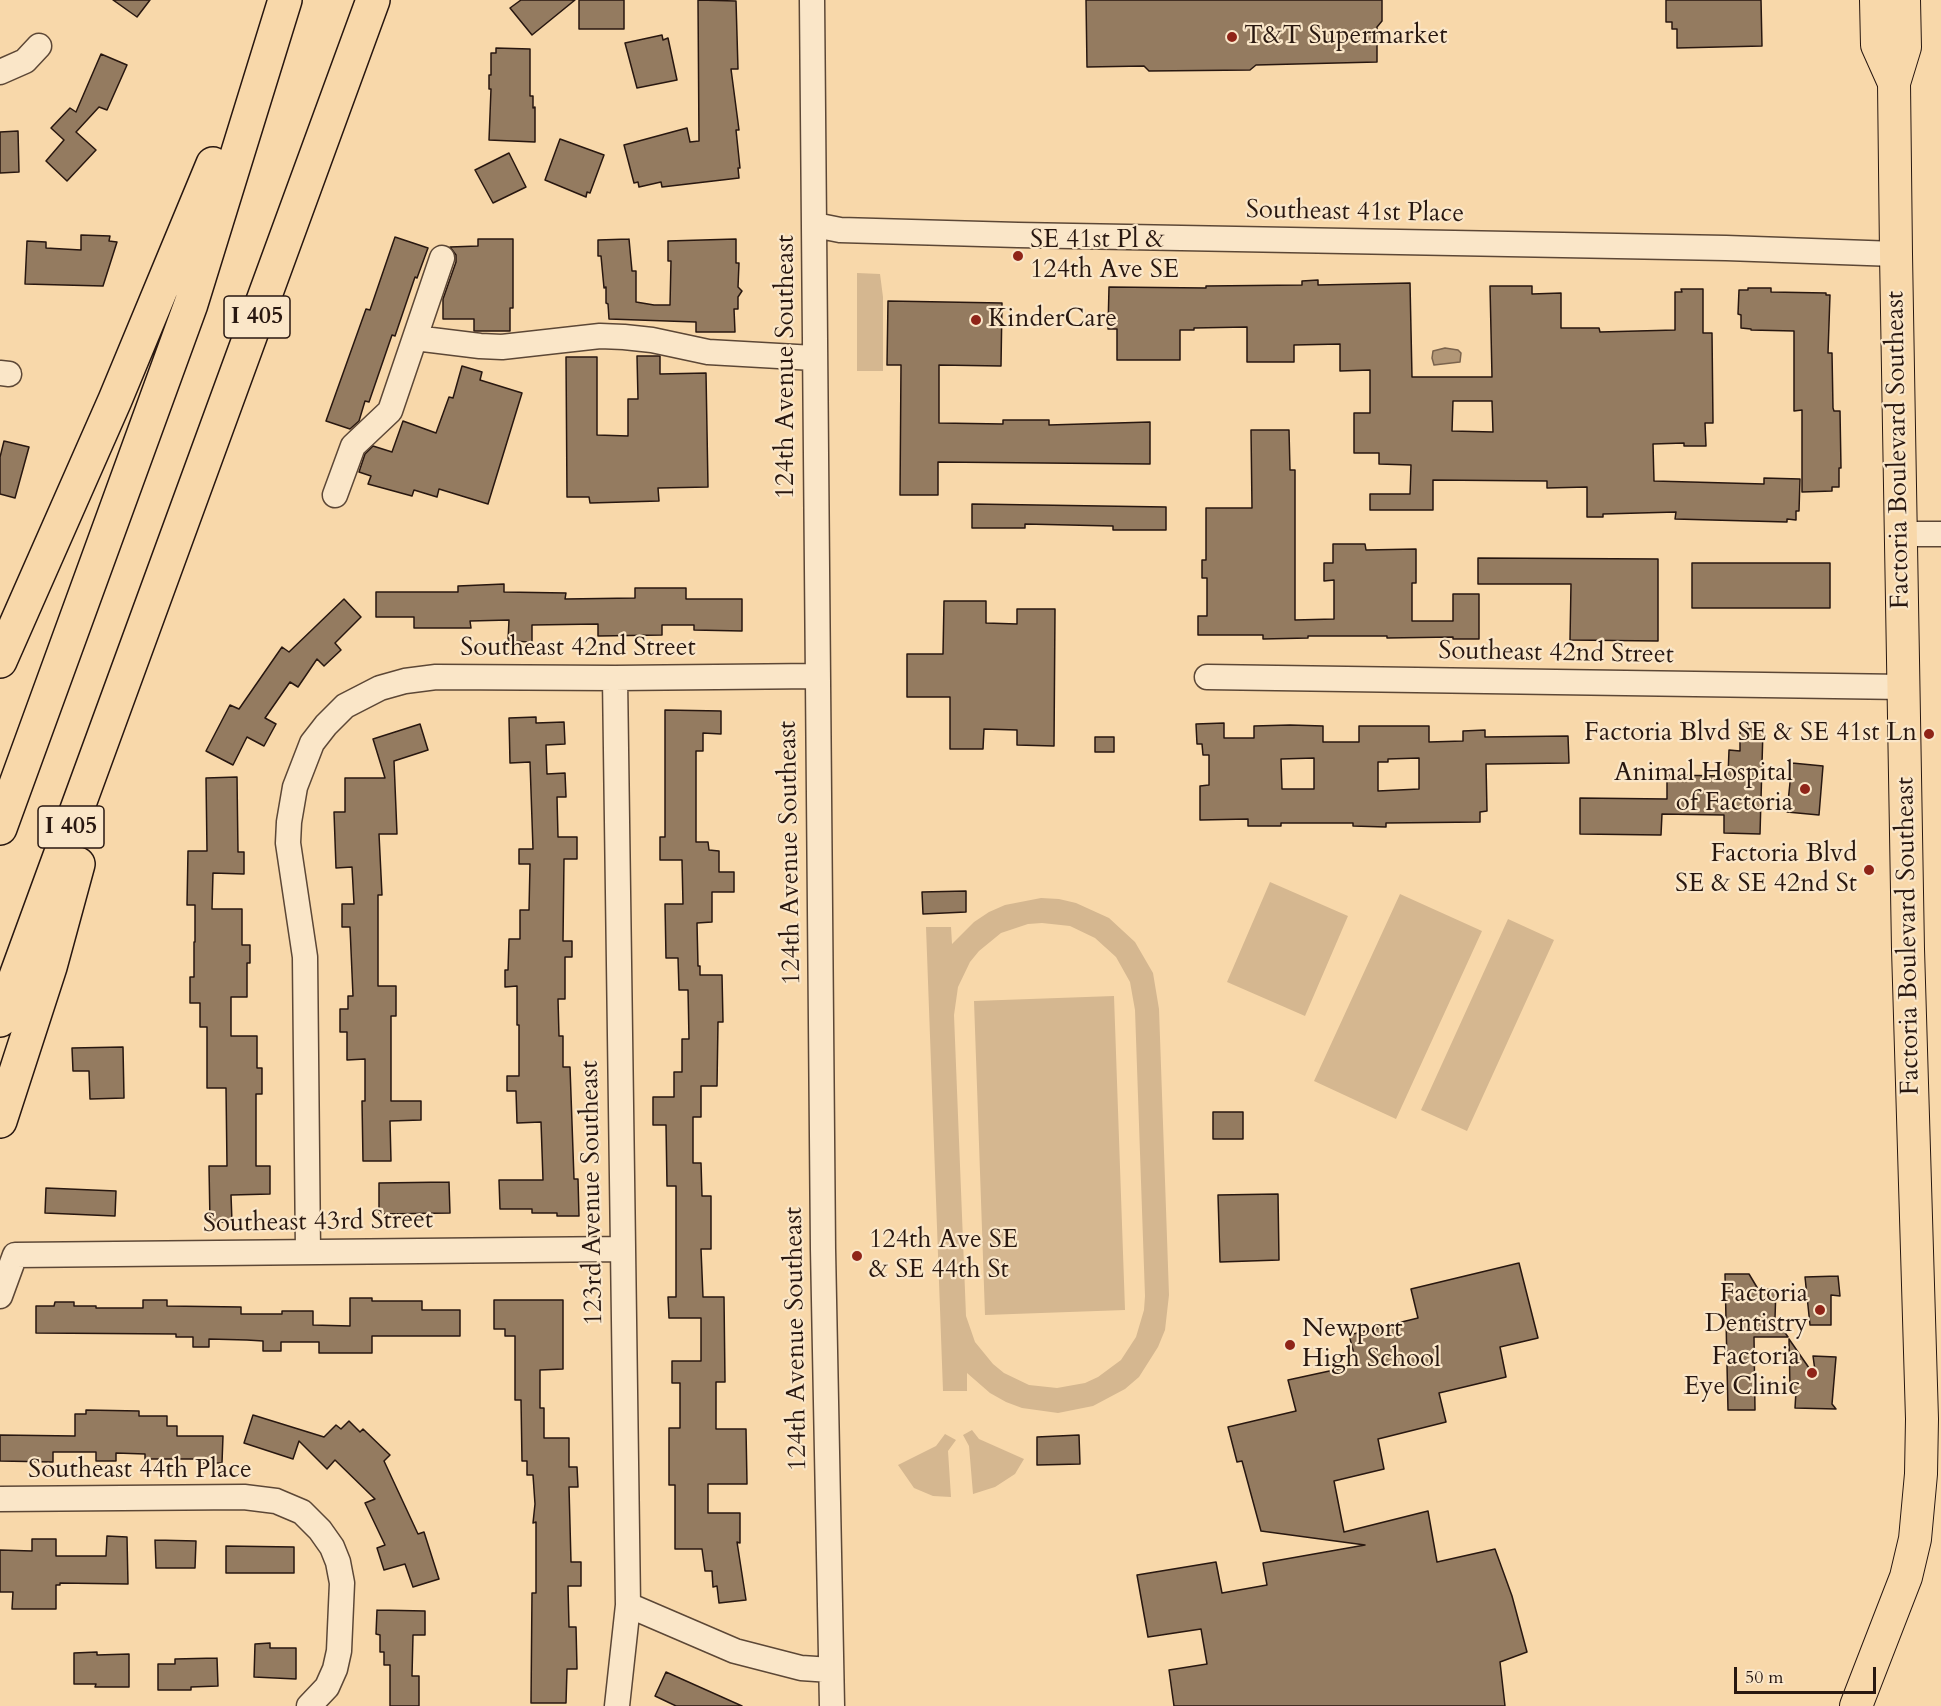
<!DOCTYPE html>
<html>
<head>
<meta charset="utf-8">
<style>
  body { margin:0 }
  #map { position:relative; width:1941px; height:1706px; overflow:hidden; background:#f8d8aa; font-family:Cardo,serif }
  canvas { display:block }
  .scale { position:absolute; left:1734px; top:1667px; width:142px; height:27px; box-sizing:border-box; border:3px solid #281710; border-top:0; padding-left:8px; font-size:18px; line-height:21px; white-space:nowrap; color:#281710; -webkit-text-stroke:4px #fae6c8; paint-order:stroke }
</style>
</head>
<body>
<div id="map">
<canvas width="1941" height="1706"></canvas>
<div class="scale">50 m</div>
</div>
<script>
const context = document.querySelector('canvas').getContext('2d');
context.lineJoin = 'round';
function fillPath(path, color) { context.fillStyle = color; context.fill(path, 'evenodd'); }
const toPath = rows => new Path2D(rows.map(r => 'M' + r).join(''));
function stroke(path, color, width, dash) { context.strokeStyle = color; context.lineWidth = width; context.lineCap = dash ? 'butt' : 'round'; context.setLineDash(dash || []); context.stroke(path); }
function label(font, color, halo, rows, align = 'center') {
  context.font = font + ' Cardo,serif'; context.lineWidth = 4.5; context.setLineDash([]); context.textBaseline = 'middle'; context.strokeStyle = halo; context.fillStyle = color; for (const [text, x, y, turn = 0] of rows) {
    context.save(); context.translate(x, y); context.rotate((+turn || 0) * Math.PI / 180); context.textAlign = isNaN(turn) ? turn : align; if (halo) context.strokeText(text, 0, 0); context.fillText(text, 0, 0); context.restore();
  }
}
const green = toPath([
  [857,273,880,274,883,297,883,371,857,371],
  [1270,882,1348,916,1305,1016,1227,982],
  [1400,894,1482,931,1396,1119,1314,1081],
  [1041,898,1059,899,1076,903,1109,918,1135,942,1153,973,1159,1009,1169,1295,1165,1330,1158,1347,1139,1377,1125,1389,1093,1406,1058,1413,1022,1408,1006,1402,990,1393,967,1373,967,1391,943,1391,926,927,951,927,952,944,974,922,989,912,1005,905],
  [1042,923,1070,926,1095,938,1116,957,1130,982,1135,1010,1145,1296,1144,1310,1136,1337,1121,1360,1098,1377,1085,1383,1057,1388,1029,1385,1004,1373,993,1364,975,1342,966,1316,954,1015,958,987,970,962,979,951,1001,933,1028,924],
  [1508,919,1554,940,1467,1131,1421,1110],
  [1114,996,1125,1310,985,1315,974,1001],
  [972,1430,979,1439,1024,1459,1015,1474,995,1487,973,1494,969,1446,963,1435],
  [945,1434,956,1440,948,1451,951,1497,933,1496,914,1488,898,1465,936,1446]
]);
const water = toPath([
  [1445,348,1458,350,1461,353,1460,362,1434,365,1432,358,1433,351,1445,348]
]);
const building = toPath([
  [113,0,150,0,137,17,113,0],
  [521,0,575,0,532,35,510,8,521,0],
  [579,0,624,0,624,29,579,29,579,0],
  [698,0,736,1,738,69,731,69,739,130,736,130,740,168,738,168,739,178,662,187,661,182,639,187,638,182,634,183,624,145,687,128,690,142,699,141,698,0],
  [1086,0,1382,0,1382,21,1377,27,1377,62,1256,65,1250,70,1149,71,1144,66,1087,67,1086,0],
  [1666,0,1761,0,1762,46,1677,48,1677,29,1672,29,1672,22,1666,22,1666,0],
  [662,35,663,40,668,38,677,80,637,88,625,43,662,35],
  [496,48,530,49,530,96,533,96,533,108,535,107,535,142,489,140,491,89,489,89,489,75,491,75,491,53,496,53,496,48],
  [101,54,127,65,107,110,99,107,76,132,96,150,67,181,46,161,64,140,51,128,70,108,76,112,101,54],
  [18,131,19,172,0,173,0,132,18,131],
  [560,139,604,155,590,193,587,192,586,197,545,180,560,139],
  [509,153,526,187,493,203,475,170,509,153],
  [81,235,110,236,109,241,117,242,103,286,25,284,27,241,46,242,46,248,81,250,81,235],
  [395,237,428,248,417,278,415,277,395,336,392,335,369,402,365,401,359,421,350,429,326,421,366,309,370,310,395,237],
  [478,239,513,239,513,308,510,308,510,331,474,331,474,319,443,319,443,299,456,262,456,255,450,247,478,246,478,239],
  [629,239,632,271,636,271,636,302,654,305,670,305,671,261,668,261,668,241,736,239,736,263,739,263,738,287,742,291,738,297,738,309,734,309,735,332,696,332,696,322,609,319,608,304,606,303,606,287,604,288,601,256,598,256,598,240,629,239],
  [1318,280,1318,285,1410,283,1412,377,1492,377,1490,286,1532,286,1532,294,1561,293,1561,328,1599,328,1600,332,1675,330,1675,292,1682,292,1681,289,1703,289,1703,333,1712,333,1713,423,1705,423,1706,446,1684,446,1684,443,1653,444,1654,481,1764,484,1764,478,1800,479,1799,511,1796,511,1796,520,1787,519,1787,522,1675,519,1676,512,1603,514,1603,517,1587,517,1587,487,1547,488,1547,481,1433,480,1433,510,1370,510,1370,494,1410,494,1411,465,1379,464,1379,453,1354,453,1354,413,1370,413,1370,370,1340,371,1340,344,1294,345,1294,362,1247,362,1247,327,1194,328,1194,330,1180,330,1180,360,1117,360,1117,329,1108,329,1109,287,1206,288,1206,286,1302,285,1302,281,1318,280],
  [1453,401,1492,401,1493,432,1452,431,1453,401],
  [1748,288,1771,288,1771,292,1826,293,1826,295,1830,295,1828,353,1832,353,1833,408,1834,411,1840,411,1841,468,1839,468,1839,487,1832,487,1832,491,1802,492,1802,410,1794,411,1794,331,1751,330,1751,329,1741,328,1741,315,1738,314,1739,290,1748,290,1748,288],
  [888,301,1002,303,1001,366,939,365,939,423,1003,424,1003,420,1049,420,1049,425,1150,422,1150,464,938,462,938,495,900,495,901,365,887,365,888,301],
  [637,356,660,356,660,374,706,373,708,487,658,488,659,501,590,503,589,497,567,497,566,357,597,357,597,435,628,436,628,399,638,399,637,356],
  [462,366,482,372,480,380,522,393,488,504,439,489,437,497,414,490,412,496,368,484,371,476,359,472,365,454,373,446,392,452,403,421,436,433,449,397,453,398,462,366],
  [1251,430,1289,430,1290,470,1295,470,1295,620,1334,619,1334,580,1324,581,1324,563,1333,563,1333,544,1365,544,1366,550,1416,549,1416,583,1412,583,1412,621,1453,621,1453,594,1479,594,1479,639,1453,639,1453,637,1387,638,1387,636,1308,636,1308,638,1263,639,1263,635,1198,635,1198,616,1207,616,1207,578,1202,578,1202,560,1206,560,1206,508,1252,508,1251,430],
  [4,441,29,447,15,498,0,494,0,457,4,441],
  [972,504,1166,507,1166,530,1113,530,1113,526,1025,524,1025,528,972,528,972,504],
  [1478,558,1658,559,1658,641,1570,640,1571,584,1478,584,1478,558],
  [1692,563,1830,563,1830,608,1692,608,1692,563],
  [504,584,504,592,566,593,565,599,635,598,635,588,686,588,686,599,742,599,742,631,694,630,694,625,662,625,662,635,598,636,598,624,532,625,532,642,508,641,509,620,470,621,471,628,414,628,414,617,376,617,376,592,458,592,458,586,504,584],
  [344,599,361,617,335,643,341,650,324,666,317,659,298,687,290,682,265,718,276,724,264,746,247,737,233,765,206,751,230,705,239,709,282,647,289,652,344,599],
  [944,601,986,601,986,623,1017,624,1017,609,1055,609,1054,746,1017,745,1017,730,984,729,983,749,950,749,950,697,907,697,907,654,943,654,944,601],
  [665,710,721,711,721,734,703,733,703,751,696,751,696,842,708,842,709,850,719,851,719,872,734,872,734,892,712,892,712,922,697,923,698,966,700,966,700,975,722,975,723,1022,718,1022,717,1086,701,1086,701,1117,693,1117,693,1163,701,1163,702,1196,711,1196,711,1249,701,1249,703,1297,724,1297,725,1382,716,1382,716,1429,746,1429,747,1484,708,1484,708,1513,740,1513,740,1543,737,1542,746,1600,719,1603,717,1586,713,1587,712,1571,705,1571,702,1549,675,1549,675,1485,669,1485,669,1428,680,1428,680,1383,672,1383,672,1361,701,1361,701,1318,669,1318,668,1297,676,1297,676,1186,667,1186,666,1125,653,1125,653,1097,674,1097,674,1072,682,1072,682,1039,689,1039,688,990,679,990,678,958,666,958,665,904,683,904,682,860,660,860,660,837,665,837,665,710],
  [536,717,536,723,564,722,565,744,546,745,547,774,565,773,566,797,557,797,558,837,577,837,577,859,564,859,563,941,572,941,572,957,565,957,565,999,558,999,559,1036,563,1036,563,1067,570,1067,574,1179,578,1179,579,1216,557,1216,557,1213,532,1213,532,1209,500,1209,499,1180,543,1180,541,1122,517,1123,516,1091,507,1091,507,1076,519,1076,519,1025,517,1025,517,986,505,987,505,970,508,970,509,939,520,939,520,910,529,910,530,864,519,864,519,849,533,849,530,762,510,763,509,718,536,717],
  [1224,723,1224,738,1254,738,1254,726,1290,725,1323,726,1323,742,1359,742,1359,726,1429,726,1429,742,1463,741,1463,731,1485,730,1485,737,1568,736,1569,763,1486,764,1487,811,1480,812,1480,822,1386,823,1386,827,1353,826,1353,823,1281,823,1281,826,1248,826,1248,819,1200,820,1200,786,1209,785,1209,755,1203,755,1202,744,1197,744,1196,724,1224,723],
  [1314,758,1314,789,1282,789,1281,759,1314,758],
  [1419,758,1419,789,1378,791,1378,762,1388,762,1388,759,1419,758],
  [420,724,428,750,394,761,397,834,379,834,382,895,378,895,378,986,396,986,396,1016,391,1016,391,1101,421,1101,421,1120,390,1121,391,1161,363,1161,362,1101,365,1101,365,1059,347,1060,347,1032,340,1032,340,1009,348,1009,348,996,353,996,350,927,342,927,342,904,354,904,352,867,336,868,334,812,345,812,345,778,385,778,373,739,420,724],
  [1740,728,1763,729,1760,834,1724,833,1724,815,1662,814,1661,835,1580,834,1580,798,1667,799,1667,775,1728,776,1729,750,1740,751,1740,728],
  [1095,737,1114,737,1114,752,1095,752,1095,737],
  [1792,763,1823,766,1819,815,1787,812,1792,763],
  [237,777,238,852,244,852,244,874,213,873,212,909,242,909,242,945,250,945,250,963,247,963,247,997,231,997,231,1036,257,1036,257,1068,262,1068,262,1094,256,1094,256,1166,270,1166,270,1194,231,1195,232,1222,210,1222,209,1166,227,1166,226,1088,207,1088,207,1027,200,1027,200,1003,190,1003,190,977,194,977,194,942,195,942,195,905,187,905,188,851,207,851,206,778,237,777],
  [966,891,966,912,923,914,922,892,966,891],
  [123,1047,124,1098,90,1099,89,1071,73,1071,72,1048,123,1047],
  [1213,1112,1243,1112,1243,1139,1213,1139,1213,1112],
  [449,1182,450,1213,379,1214,379,1183,449,1182],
  [46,1188,116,1191,115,1216,45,1213,46,1188],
  [1278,1194,1279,1260,1220,1262,1218,1195,1278,1194],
  [1519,1263,1538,1338,1500,1347,1506,1377,1439,1393,1446,1422,1378,1439,1384,1469,1334,1481,1344,1532,1428,1511,1437,1562,1495,1549,1512,1596,1527,1652,1500,1662,1505,1706,1174,1706,1169,1670,1207,1664,1201,1629,1148,1637,1137,1575,1216,1562,1222,1593,1267,1585,1263,1563,1365,1545,1261,1531,1242,1461,1237,1462,1228,1427,1296,1411,1288,1380,1357,1365,1349,1335,1418,1318,1411,1289,1519,1263],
  [1725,1274,1749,1274,1758,1289,1776,1289,1775,1318,1788,1337,1754,1337,1755,1410,1728,1410,1725,1274],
  [1838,1276,1840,1296,1831,1295,1831,1325,1810,1325,1805,1277,1838,1276],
  [350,1298,372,1298,372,1301,422,1301,422,1310,460,1310,460,1336,372,1336,372,1353,319,1353,319,1342,281,1342,281,1351,263,1351,263,1341,247,1340,209,1339,209,1347,193,1347,193,1337,176,1337,176,1334,36,1333,36,1306,54,1306,55,1302,74,1302,74,1306,96,1306,96,1308,143,1308,143,1300,167,1300,167,1306,241,1307,241,1314,282,1314,282,1311,313,1311,313,1325,350,1326,350,1298],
  [494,1300,563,1300,563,1369,540,1370,540,1408,544,1408,544,1438,569,1438,569,1467,577,1467,578,1487,569,1487,571,1562,581,1562,581,1586,568,1586,569,1627,576,1627,577,1669,567,1669,566,1703,531,1703,532,1593,536,1593,536,1522,533,1523,535,1504,533,1475,527,1475,527,1461,522,1461,521,1400,515,1400,515,1336,505,1336,505,1329,494,1329,494,1300],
  [1789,1339,1816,1378,1813,1356,1836,1357,1832,1404,1836,1409,1795,1408,1796,1391,1790,1389,1789,1339],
  [86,1410,139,1411,139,1416,167,1416,167,1426,177,1426,177,1436,223,1436,222,1463,197,1463,197,1459,145,1459,145,1454,116,1453,116,1461,96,1461,96,1452,53,1452,53,1462,0,1461,0,1435,75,1436,75,1414,86,1414,86,1410],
  [253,1415,324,1437,336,1425,341,1429,349,1421,360,1432,363,1429,390,1455,384,1461,418,1534,424,1532,439,1579,413,1587,405,1564,384,1570,377,1548,385,1545,365,1503,375,1499,335,1460,327,1469,299,1441,293,1459,244,1443,253,1415],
  [1079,1435,1080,1464,1037,1465,1037,1437,1079,1435],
  [107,1536,127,1537,128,1584,60,1583,60,1585,56,1585,56,1609,12,1609,13,1592,0,1592,0,1550,32,1551,32,1539,56,1539,56,1556,106,1556,107,1536],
  [155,1540,196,1541,195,1568,156,1568,155,1540],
  [226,1546,294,1547,294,1573,226,1573,226,1546],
  [377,1610,425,1611,425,1635,413,1635,412,1676,419,1676,419,1706,390,1706,390,1665,384,1665,384,1652,380,1652,380,1635,376,1634,377,1610],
  [270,1643,270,1648,296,1648,296,1679,254,1677,255,1644,270,1643],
  [97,1652,97,1655,129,1654,129,1687,95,1687,96,1684,74,1684,74,1653,97,1652],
  [217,1658,218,1686,191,1687,191,1690,158,1690,158,1664,175,1664,175,1659,217,1658],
  [666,1672,742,1706,676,1706,655,1696,666,1672]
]);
const minor = toPath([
  [812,0,823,1249,832,1706],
  [0,72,25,61,39,46],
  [815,225,840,230,1018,235,1726,248,1896,254],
  [415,338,480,346,502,347,600,336,624,337,652,340,708,352,814,358],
  [0,373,9,374],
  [335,495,353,446,390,411,442,258],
  [1901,534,1941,534],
  [1207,677,1904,687],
  [615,678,628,1605,617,1706],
  [308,1252,305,957,288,843,289,822,295,787,312,743,326,725,345,706,380,688,405,681,436,677,615,678,817,676],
  [0,1296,15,1255,622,1249],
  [0,1499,244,1497,276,1501,302,1512,320,1530,332,1547,338,1562,342,1583,339,1651,335,1669,327,1687,309,1706],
  [628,1605,735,1651,801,1668,831,1670]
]);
const major = toPath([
  [1876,0,1877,45,1894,83],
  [1856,1706,1906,1577,1915,1539,1921,1474,1922,1419,1908,949,1896,254,1894,83,1905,47,1904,0]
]);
const highway = toPath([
  [0,661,115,400,213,164],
  [0,828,191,304,285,0],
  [0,1020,373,0],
  [0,1121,50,967,78,864]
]);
const markers = [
  [1232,37,6,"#8f2418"],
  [1018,256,6,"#8f2418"],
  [976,320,6,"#8f2418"],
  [1929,734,6,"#8f2418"],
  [1805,789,6,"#8f2418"],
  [1869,870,6,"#8f2418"],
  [857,1256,6,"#8f2418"],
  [1820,1310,6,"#8f2418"],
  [1290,1345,6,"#8f2418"],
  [1812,1373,6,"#8f2418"]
];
const shields = [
  [257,317,66],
  [71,827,66]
];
const shieldNames = [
  ["I 405",257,317],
  ["I 405",71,827]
];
const poiNames = [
  ["T&T Supermarket",1244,37],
  ["SE 41st Pl &",1030,241],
  ["124th Ave SE",1030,271],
  ["KinderCare",988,320],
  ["Factoria Blvd SE & SE 41st Ln",1917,734,"right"],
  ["Animal Hospital",1793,774,"right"],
  ["of Factoria",1793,804,"right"],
  ["Factoria Blvd",1857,855,"right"],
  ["SE & SE 42nd St",1857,885,"right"],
  ["124th Ave SE",869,1241],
  ["& SE 44th St",869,1271],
  ["Factoria",1808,1295,"right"],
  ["Dentistry",1808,1325,"right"],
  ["Newport",1302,1330],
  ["High School",1302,1360],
  ["Factoria",1800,1358,"right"],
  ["Eye Clinic",1800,1388,"right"]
];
const streetNames = [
  ["Southeast 41st Place",1355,213,1],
  ["124th Avenue Southeast",787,367,-90],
  ["Factoria Boulevard Southeast",1899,450,-91],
  ["Southeast 42nd Street",578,649],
  ["Southeast 42nd Street",1556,654,1],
  ["124th Avenue Southeast",791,853,-91],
  ["Factoria Boulevard Southeast",1909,936,-91],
  ["123rd Avenue Southeast",593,1193,-91],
  ["Southeast 43rd Street",318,1223,-1],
  ["124th Avenue Southeast",797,1339,-91],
  ["Southeast 44th Place",140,1471]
];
fillPath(green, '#d5b790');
fillPath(water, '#b19676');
stroke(water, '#7a634d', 1.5);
fillPath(building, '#947b60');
stroke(building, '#281710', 1.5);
stroke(minor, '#5c4736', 27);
stroke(major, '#281710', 34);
stroke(highway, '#281710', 36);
stroke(minor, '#fae6c8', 24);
stroke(major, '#f8d8aa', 32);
stroke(highway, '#f8d8aa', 33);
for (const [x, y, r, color] of markers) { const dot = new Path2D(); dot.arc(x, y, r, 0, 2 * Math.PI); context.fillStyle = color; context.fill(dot); stroke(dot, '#fae6c8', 2); }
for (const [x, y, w] of shields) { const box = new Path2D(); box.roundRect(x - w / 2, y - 21, w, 42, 4.5); context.fillStyle = '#fae6c8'; context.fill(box); stroke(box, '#281710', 1.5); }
label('bold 24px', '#281710', null, shieldNames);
label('26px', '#281710', '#fae6c8', poiNames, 'left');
label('26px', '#281710', '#fae6c8', streetNames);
</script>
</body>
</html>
